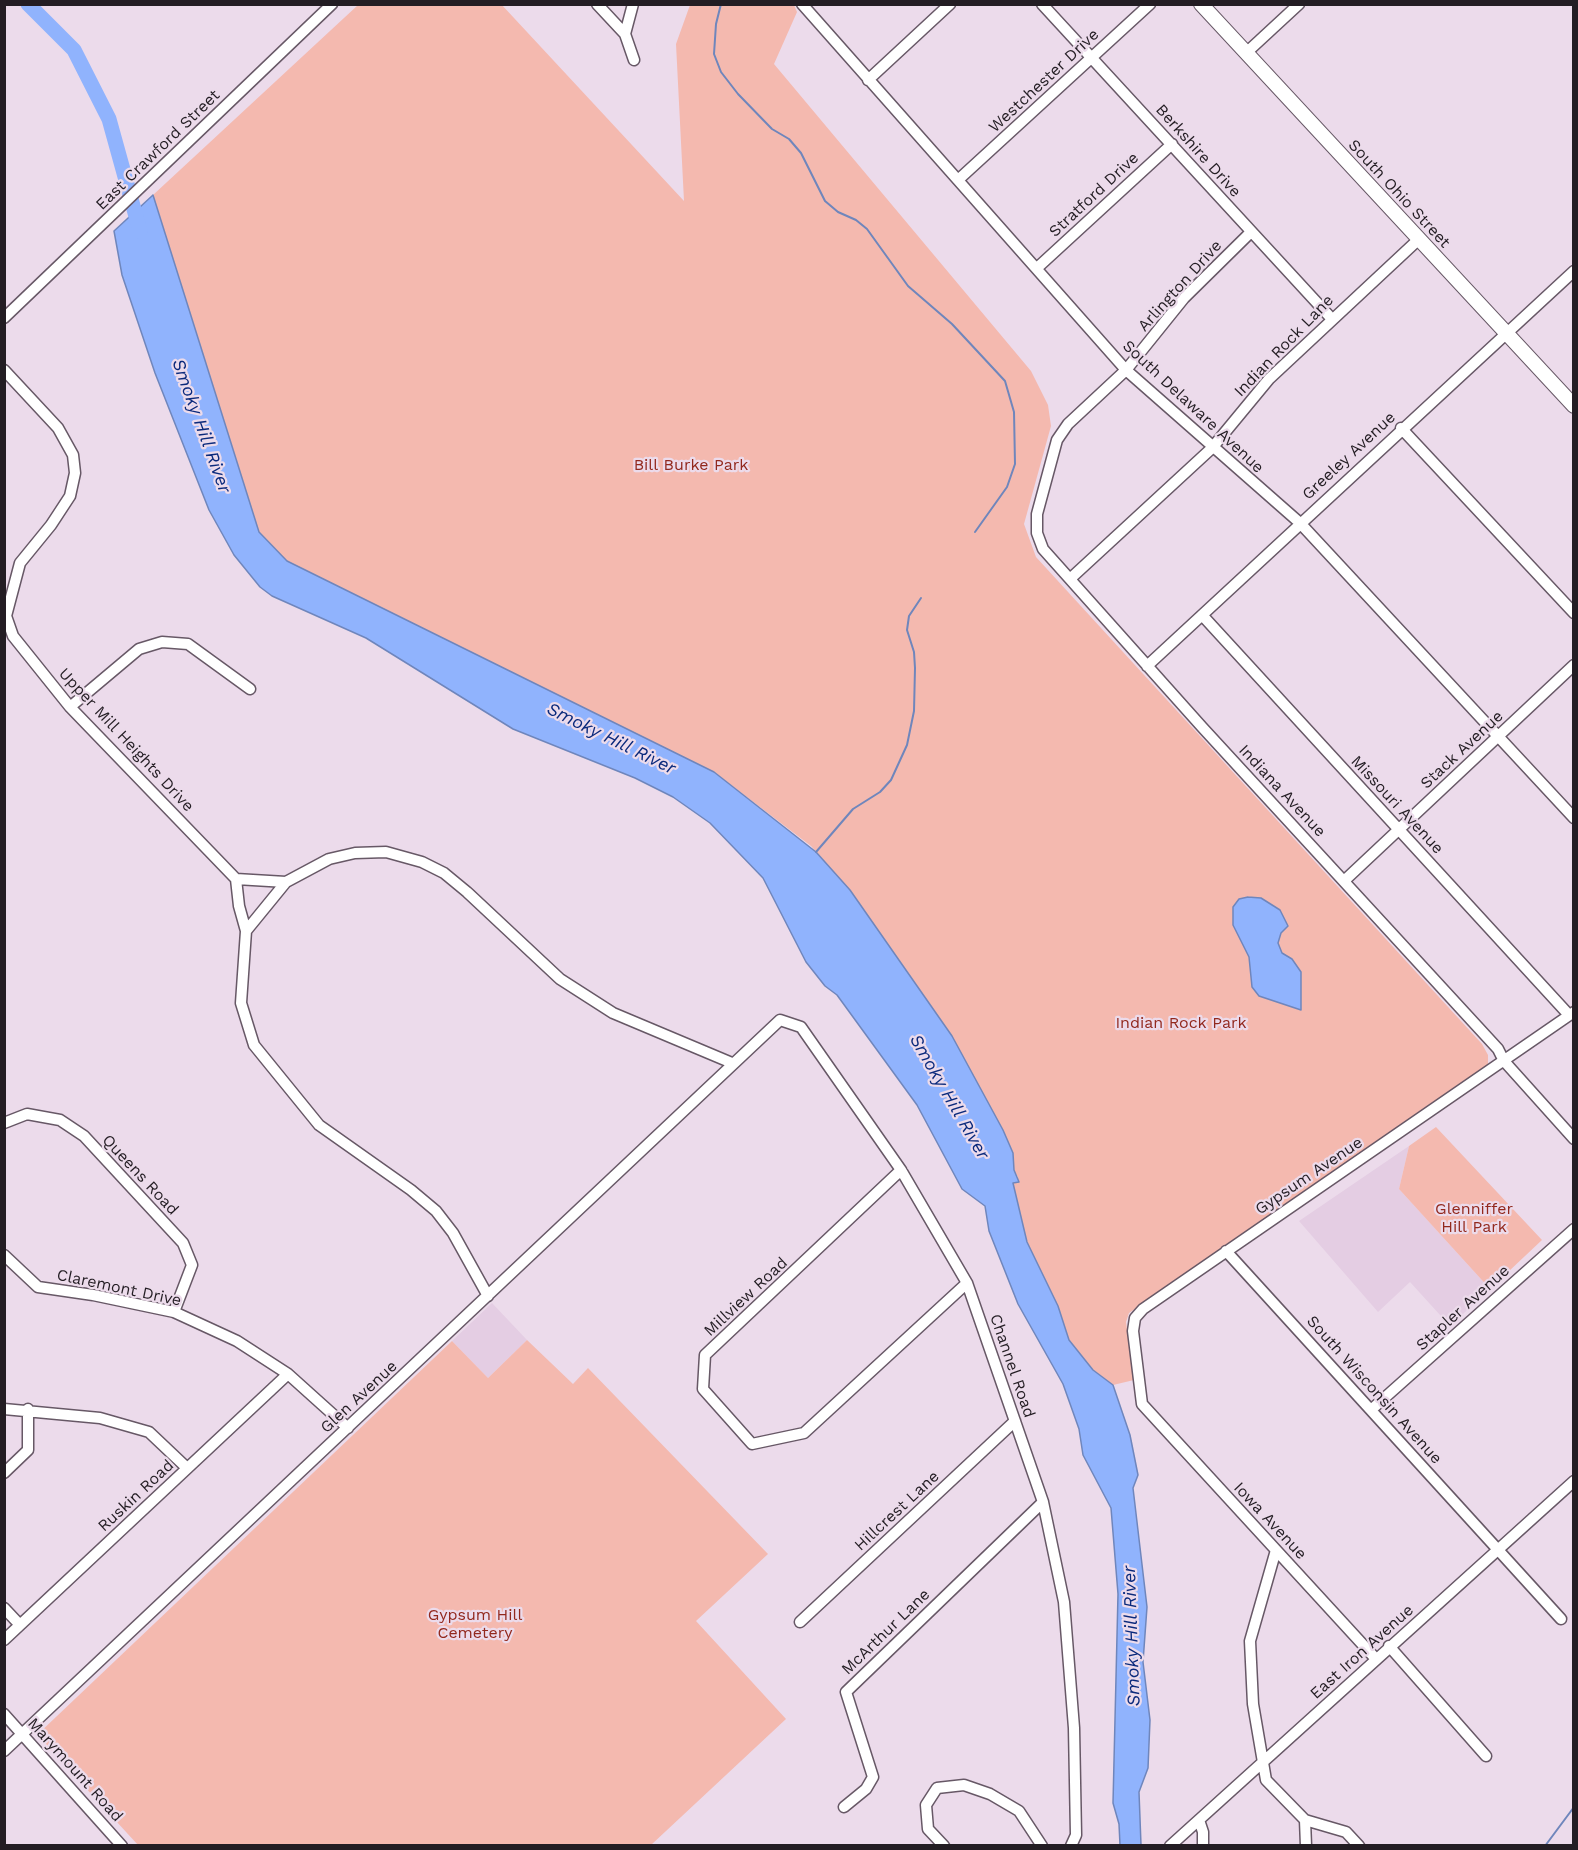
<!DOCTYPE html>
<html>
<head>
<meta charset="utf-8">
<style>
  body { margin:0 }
  #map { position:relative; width:1578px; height:1850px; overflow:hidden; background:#ecdbeb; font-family:"Work Sans",sans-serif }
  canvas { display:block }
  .frame { position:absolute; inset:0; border:6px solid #231d23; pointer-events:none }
</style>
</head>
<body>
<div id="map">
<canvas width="1578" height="1850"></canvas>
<div class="frame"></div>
</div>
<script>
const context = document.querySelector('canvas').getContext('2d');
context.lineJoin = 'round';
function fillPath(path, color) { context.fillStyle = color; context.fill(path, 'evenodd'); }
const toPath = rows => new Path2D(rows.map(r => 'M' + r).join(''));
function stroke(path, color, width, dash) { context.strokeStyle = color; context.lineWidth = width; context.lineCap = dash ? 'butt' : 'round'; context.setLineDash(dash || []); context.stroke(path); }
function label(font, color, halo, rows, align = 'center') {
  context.font = font + ' "Work Sans",sans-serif'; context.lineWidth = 4.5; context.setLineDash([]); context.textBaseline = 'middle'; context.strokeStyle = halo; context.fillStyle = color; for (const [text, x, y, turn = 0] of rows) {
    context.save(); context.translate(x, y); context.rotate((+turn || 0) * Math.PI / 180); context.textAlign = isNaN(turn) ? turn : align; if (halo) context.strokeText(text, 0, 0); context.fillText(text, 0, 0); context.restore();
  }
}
const built = toPath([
  [1409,1146,1399,1189,1490,1289,1450,1326,1410,1282,1378,1312,1299,1221],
  [492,1303,527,1340,488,1378,452,1341]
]);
const green = toPath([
  [501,4,684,201,676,44,690,5,794,5,797,12,774,64,1031,371,1048,405,1051,426,1024,524,1036,557,1482,1044,1488,1055,1488,1067,1129,1313,1126,1322,1134,1380,1113,1385,1093,1370,1069,1340,1058,1306,1027,1242,1013,1183,1018,1182,1018,1177,1014,1171,1013,1153,1003,1130,952,1036,850,890,811,846,714,772,287,561,259,532,153,195,358,5],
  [1436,1127,1542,1240,1490,1289,1399,1189,1409,1146],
  [527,1340,573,1384,588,1368,768,1554,696,1621,786,1719,651,1845,138,1845,37,1735,452,1341,488,1378]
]);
const water = toPath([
  [153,195,259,532,287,561,714,772,816,852,850,890,952,1036,1003,1130,1013,1153,1014,1170,1019,1182,1013,1183,1027,1242,1058,1306,1069,1340,1093,1370,1113,1385,1130,1435,1138,1475,1133,1488,1147,1607,1143,1662,1150,1720,1148,1768,1139,1792,1141,1845,1120,1845,1119,1824,1113,1803,1118,1594,1111,1508,1083,1455,1079,1429,1063,1384,1018,1304,989,1231,985,1206,962,1189,917,1105,837,995,825,986,806,962,763,878,710,823,673,797,635,778,513,729,366,638,272,596,260,587,234,555,209,510,155,373,122,275,114,231,153,195],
  [1248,897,1261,898,1280,910,1288,926,1281,933,1278,943,1282,953,1292,959,1301,972,1301,1010,1259,996,1252,987,1249,957,1233,925,1233,907,1239,899,1248,897]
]);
const stream = toPath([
  [721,4,716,24,714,54,721,72,738,94,772,129,789,139,801,153,825,201,838,212,856,220,867,229,908,286,952,324,1005,381,1014,412,1015,464,1007,487,975,532],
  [816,852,853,809,880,792,891,780,907,745,914,711,915,668,914,652,907,630,909,616,921,598],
  [1545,1846,1574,1807]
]);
const river = toPath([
  [28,4,74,50,109,119,140,231]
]);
const minor = toPath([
  [597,4,625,34,634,60],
  [802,4,1126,370,1300,523,1574,818],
  [1042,4,1331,318],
  [625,34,633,4],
  [1246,53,1299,4],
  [868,80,950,4],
  [958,180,1150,4],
  [1251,232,1184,298,1126,370,1068,424,1057,440,1037,514,1037,533,1043,549,1202,727,1498,1049,1504,1061,1574,1139],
  [1037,268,1172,144],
  [4,318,332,4],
  [4,370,58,428,73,455,75,473,70,496,51,525,20,563,6,616,13,636,70,707,236,879],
  [1401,428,1574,613],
  [1071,578,1212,448,1269,379,1419,239],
  [1202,615,1569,1015],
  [1147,666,1574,271],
  [70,707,139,649,162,642,188,644,250,689],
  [1345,880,1574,665],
  [246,931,239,906,236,879,286,882],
  [4,1123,27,1114,60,1120,84,1136,183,1243,192,1265,174,1312],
  [901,1170,705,1355,703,1389,752,1444,804,1433,967,1283],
  [1226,1251,1561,1619],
  [4,1255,38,1287,93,1295,174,1312,237,1341,288,1374,348,1428],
  [488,1296,453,1233,436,1211,411,1190,319,1125,254,1045,241,1003,246,931,286,882,329,859,355,853,386,852,422,862,444,873,467,892,560,979,613,1013,732,1063],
  [4,1409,100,1418,149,1432,187,1468],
  [1372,1409,1574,1229],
  [4,1473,28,1450,28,1409],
  [1276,1550,1250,1641,1253,1704,1266,1780,1305,1820],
  [4,1608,20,1625],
  [800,1622,1015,1421],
  [4,1640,288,1374],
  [1389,1646,1486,1756],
  [1376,1659,1142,1404,1133,1331,1135,1318,1143,1309,1574,1012],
  [4,1714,122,1846],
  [4,1751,780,1020,801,1027,901,1170,967,1283,1043,1502,1064,1602,1074,1728,1076,1835,1071,1846],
  [844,1807,866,1789,873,1777,846,1692,1043,1502],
  [1199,1820,1203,1832,1203,1846],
  [1305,1820,1346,1832,1359,1846],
  [1305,1820,1306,1846],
  [944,1846,928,1829,926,1805,937,1788,964,1785,990,1794,1019,1811,1042,1846],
  [1170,1846,1574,1481]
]);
const major = toPath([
  [1201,4,1574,406]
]);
const streetNames = [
  ["Westchester Drive",1044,81,-43],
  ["East Crawford Street",158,150,-44],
  ["Berkshire Drive",1198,151,48],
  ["South Ohio Street",1399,194,47],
  ["Stratford Drive",1094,195,-43],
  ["Arlington Drive",1180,286,-48],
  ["Indian Rock Lane",1284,346,-46],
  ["South Delaware Avenue",1193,407,43],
  ["Greeley Avenue",1349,456,-43],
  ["Upper Mill Heights Drive",126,740,47],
  ["Stack Avenue",1462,750,-43],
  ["Indiana Avenue",1282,791,47],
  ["Missouri Avenue",1397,805,47],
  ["Queens Road",140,1175,47],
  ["Gypsum Avenue",1309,1176,-34],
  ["Claremont Drive",119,1288,12],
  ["Millview Road",746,1297,-43],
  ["Stapler Avenue",1463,1308,-42],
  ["Channel Road",1012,1366,71],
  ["South Wisconsin Avenue",1374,1390,48],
  ["Glen Avenue",359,1397,-43],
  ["Ruskin Road",136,1496,-43],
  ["Hillcrest Lane",897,1511,-43],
  ["Iowa Avenue",1270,1521,47],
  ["McArthur Lane",886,1632,-44],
  ["East Iron Avenue",1362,1652,-42],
  ["Marymount Road",75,1770,48]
];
const parkNames = [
  ["Bill Burke Park",691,465],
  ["Indian Rock Park",1181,1023],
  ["Glenniffer",1474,1209],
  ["Hill Park",1474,1227],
  ["Gypsum Hill",475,1615],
  ["Cemetery",475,1633]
];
const waterNames = [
  ["Smoky Hill River",201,426,70],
  ["Smoky Hill River",611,739,26],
  ["Smoky Hill River",949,1097,60],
  ["Smoky Hill River",1132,1636,-92]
];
fillPath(built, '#e4cde3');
fillPath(green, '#f4b9af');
fillPath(water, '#90b3fd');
stroke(water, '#6f86bc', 1.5);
stroke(stream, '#6f86bc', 2);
stroke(river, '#90b3fd', 15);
stroke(minor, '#675866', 13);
stroke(major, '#675866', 16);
stroke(minor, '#fff', 10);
stroke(major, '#fff', 14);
label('16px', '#231d23', '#ecdbeb', streetNames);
label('16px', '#92281d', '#ecdbeb', parkNames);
label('italic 18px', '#0b2a7c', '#ecdbeb', waterNames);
</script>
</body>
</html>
